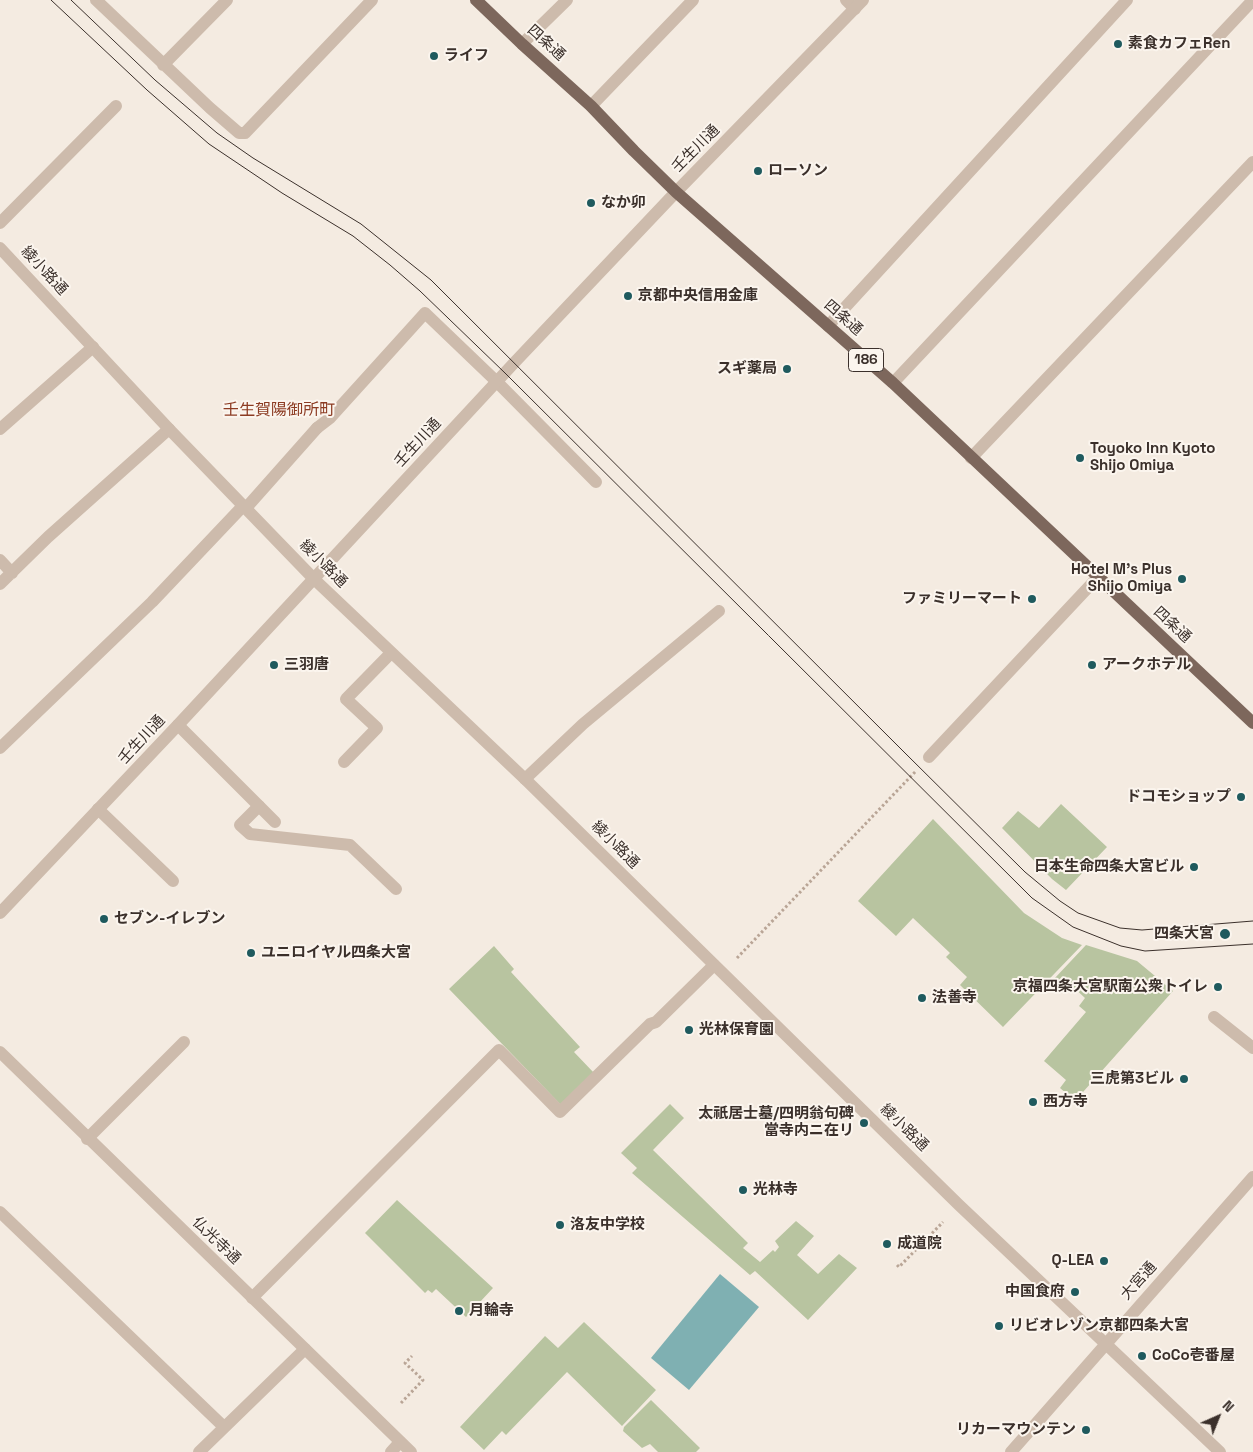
<!DOCTYPE html>
<html>
<head>
<meta charset="utf-8">
<style>
  body { margin:0 }
  #map { position:relative; width:1253px; height:1452px; overflow:hidden; background:#f4ebe1; font-family:"Space Grotesk",sans-serif }
  canvas { display:block }
  .north { position:absolute; left:1193px; top:1392px; width:50px; height:50px; -webkit-text-stroke:4px #fbf5ee; paint-order:stroke; rotate:44deg; font-size:14px; font-weight:700; line-height:20px; text-align:center; color:#3b302b }
  .north::after { content:''; display:block; margin:auto; width:18px; height:22px; background:#3b302b; clip-path:polygon(50% 0,100% 100%,50% 72%,0 100%) }
</style>
</head>
<body>
<div id="map">
<canvas width="1253" height="1452"></canvas>
<div class="north">N</div>
</div>
<script>
const context = document.querySelector('canvas').getContext('2d');
context.lineJoin = 'round';
function fillPath(path, color) { context.fillStyle = color; context.fill(path, 'evenodd'); }
const toPath = rows => new Path2D(rows.map(r => 'M' + r).join(''));
function stroke(path, color, width, dash) { context.strokeStyle = color; context.lineWidth = width; context.lineCap = dash ? 'butt' : 'round'; context.setLineDash(dash || []); context.stroke(path); }
function label(font, color, halo, rows, align = 'center') {
  context.font = font + ' "Space Grotesk","Noto Sans JP",sans-serif'; context.lineWidth = 4; context.setLineDash([]); context.textBaseline = 'middle'; context.strokeStyle = halo; context.fillStyle = color; for (const [text, x, y, turn = 0] of rows) {
    context.save(); context.translate(x, y); context.rotate((+turn || 0) * Math.PI / 180); context.textAlign = isNaN(turn) ? turn : align; if (halo) context.strokeText(text, 0, 0); context.fillText(text, 0, 0); context.restore();
  }
}
const green = toPath([
  [1061,804,1107,847,1066,890,1052,879,1002,828,1018,811,1039,828],
  [933,819,1024,913,1062,938,1082,945,1003,1027,960,985,967,977,946,957,950,953,913,918,896,936,858,901],
  [1086,945,1137,961,1173,991,1075,1101,1060,1088,1066,1080,1044,1061,1086,1012,1079,1006,1085,998,1070,984,1065,988,1054,979],
  [494,946,514,969,511,972,580,1047,574,1052,594,1073,562,1106,449,989],
  [670,1104,684,1118,653,1150,748,1243,743,1248,760,1262,773,1250,775,1252,779,1247,775,1241,796,1221,814,1236,797,1255,818,1274,839,1254,857,1268,808,1320,755,1271,750,1275,632,1173,637,1168,621,1153],
  [397,1200,493,1288,466,1317,436,1289,432,1293,428,1290,425,1293,365,1233],
  [584,1322,656,1390,622,1426,567,1372,506,1435,502,1431,484,1450,460,1427,545,1336,558,1348],
  [651,1400,700,1448,696,1452,658,1452,650,1444,642,1448,623,1431,624,1427]
]);
const water = toPath([
  [720,1274,759,1307,689,1390,651,1358]
]);
const path = toPath([
  [737,958,916,771],
  [897,1265,899,1267,943,1222],
  [401,1403,423,1380,405,1363,412,1356]
]);
const service = toPath([
  [96,0,210,108,239,133,245,133,372,0],
  [522,44,567,0],
  [163,65,227,0],
  [591,106,693,0],
  [0,223,116,106],
  [828,326,1127,0],
  [893,383,1253,0],
  [317,428,330,418,425,313,497,382,596,482],
  [0,429,93,347],
  [971,458,1253,162],
  [0,560,12,573],
  [0,584,48,537,169,429],
  [0,748,152,602,243,506],
  [929,757,1098,577],
  [344,762,377,728,346,699,391,653],
  [525,779,583,724,719,611],
  [259,806,240,825,250,834,350,845,396,889],
  [87,1139,184,1042],
  [0,1212,224,1427],
  [252,1298,499,1050,560,1112,650,1024,656,1022,714,965],
  [199,1452,305,1349],
  [391,1452,400,1442]
]);
const minor = toPath([
  [846,0,855,9],
  [0,248,169,429,314,579,525,779,959,1205,1220,1452],
  [246,508,317,428],
  [178,725,275,822],
  [98,809,173,881],
  [1214,1017,1253,1048],
  [0,1052,411,1452]
]);
const tertiary = toPath([
  [0,913,178,725,514,363,676,192,863,0],
  [1011,1452,1253,1177]
]);
const primary = toPath([
  [476,0,522,44,591,106,634,151,676,192,893,383,1253,723]
]);
const tram = toPath([
  [51,0,147,90,209,144,282,193,353,236,390,265,420,291,505,373,1032,898,1073,927,1121,946,1145,951,1253,944],
  [71,0,155,80,217,133,253,158,361,224,431,280,905,753,1025,872,1060,901,1078,913,1120,928,1142,930,1253,921]
]);
const markers = [
  [1118,44,5,"#1f5a5e"],
  [434,56,5,"#1f5a5e"],
  [758,171,5,"#1f5a5e"],
  [591,203,5,"#1f5a5e"],
  [628,296,5,"#1f5a5e"],
  [787,369,5,"#1f5a5e"],
  [1080,458,5,"#1f5a5e"],
  [1182,579,5,"#1f5a5e"],
  [1032,599,5,"#1f5a5e"],
  [274,665,5,"#1f5a5e"],
  [1092,665,5,"#1f5a5e"],
  [1241,797,5,"#1f5a5e"],
  [1194,867,5,"#1f5a5e"],
  [104,919,5,"#1f5a5e"],
  [1225,934,6,"#1f5a5e"],
  [251,953,5,"#1f5a5e"],
  [1218,987,5,"#1f5a5e"],
  [922,998,5,"#1f5a5e"],
  [689,1030,5,"#1f5a5e"],
  [1184,1079,5,"#1f5a5e"],
  [1033,1102,5,"#1f5a5e"],
  [864,1123,5,"#1f5a5e"],
  [743,1190,5,"#1f5a5e"],
  [560,1225,5,"#1f5a5e"],
  [887,1244,5,"#1f5a5e"],
  [1104,1261,5,"#1f5a5e"],
  [1075,1292,5,"#1f5a5e"],
  [459,1311,5,"#1f5a5e"],
  [999,1326,5,"#1f5a5e"],
  [1142,1356,5,"#1f5a5e"],
  [1086,1430,5,"#1f5a5e"]
];
const shields = [
  [866,360,35]
];
const shieldNames = [
  ["186",866,360]
];
const streetNames = [
  ["四条通",546,43,42],
  ["壬生川通",696,149,-45],
  ["綾小路通",44,271,47],
  ["四条通",843,318,41],
  ["壬生川通",418,443,-47],
  ["綾小路通",323,564,45],
  ["四条通",1172,625,43],
  ["壬生川通",142,740,-47],
  ["綾小路通",615,845,45],
  ["綾小路通",904,1128,44],
  ["仏光寺通",216,1241,44],
  ["大宮通",1139,1281,-48]
];
const poiNames = [
  ["素食カフェRen",1128,44],
  ["ライフ",444,56],
  ["ローソン",768,171],
  ["なか卯",601,203],
  ["京都中央信用金庫",638,296],
  ["スギ薬局",777,369,"right"],
  ["Toyoko Inn Kyoto",1090,449],
  ["Shijo Omiya",1090,466],
  ["Hotel M's Plus",1172,570,"right"],
  ["Shijo Omiya",1172,587,"right"],
  ["ファミリーマート",1022,599,"right"],
  ["三羽唐",284,665],
  ["アークホテル",1102,665],
  ["ドコモショップ",1231,797,"right"],
  ["日本生命四条大宮ビル",1184,867,"right"],
  ["セブン-イレブン",114,919],
  ["四条大宮",1214,934,"right"],
  ["ユニロイヤル四条大宮",261,953],
  ["京福四条大宮駅南公衆トイレ",1208,987,"right"],
  ["法善寺",932,998],
  ["光林保育園",699,1030],
  ["三虎第3ビル",1174,1079,"right"],
  ["西方寺",1043,1102],
  ["太祇居士墓/四明翁句碑",854,1114,"right"],
  ["當寺内ニ在リ",854,1131,"right"],
  ["光林寺",753,1190],
  ["洛友中学校",570,1225],
  ["成道院",897,1244],
  ["Q-LEA",1094,1261,"right"],
  ["中国食府",1065,1292,"right"],
  ["月輪寺",469,1311],
  ["リビオレゾン京都四条大宮",1009,1326],
  ["CoCo壱番屋",1152,1356],
  ["リカーマウンテン",1076,1430,"right"]
];
const neighbourhoodNames = [
  ["壬生賀陽御所町",279,411]
];
fillPath(green, '#b8c4a0');
fillPath(water, '#7fb0b2');
stroke(path, '#b9a596', 3, [2.5, 2.5]);
stroke(service, '#cdbbac', 12);
stroke(minor, '#cdbbac', 12);
stroke(tertiary, '#cdbbac', 12);
stroke(primary, '#7d675c', 12);
stroke(tram, '#3b302b', 1);
for (const [x, y, r, color] of markers) { const dot = new Path2D(); dot.arc(x, y, r, 0, 2 * Math.PI); context.fillStyle = color; context.fill(dot); stroke(dot, '#fbf5ee', 2); }
for (const [x, y, w] of shields) { const box = new Path2D(); box.roundRect(x - w / 2, y - 11.5, w, 23, 4); context.fillStyle = '#fbf5ee'; context.fill(box); stroke(box, '#3b302b', 1); }
label('bold 14px', '#3b302b', null, shieldNames);
label('15px', '#3b302b', '#fbf5ee', streetNames);
label('bold 15px', '#3b302b', '#fbf5ee', poiNames, 'left');
label('16px', '#8c3b22', '#fbf5ee', neighbourhoodNames);
</script>
</body>
</html>
